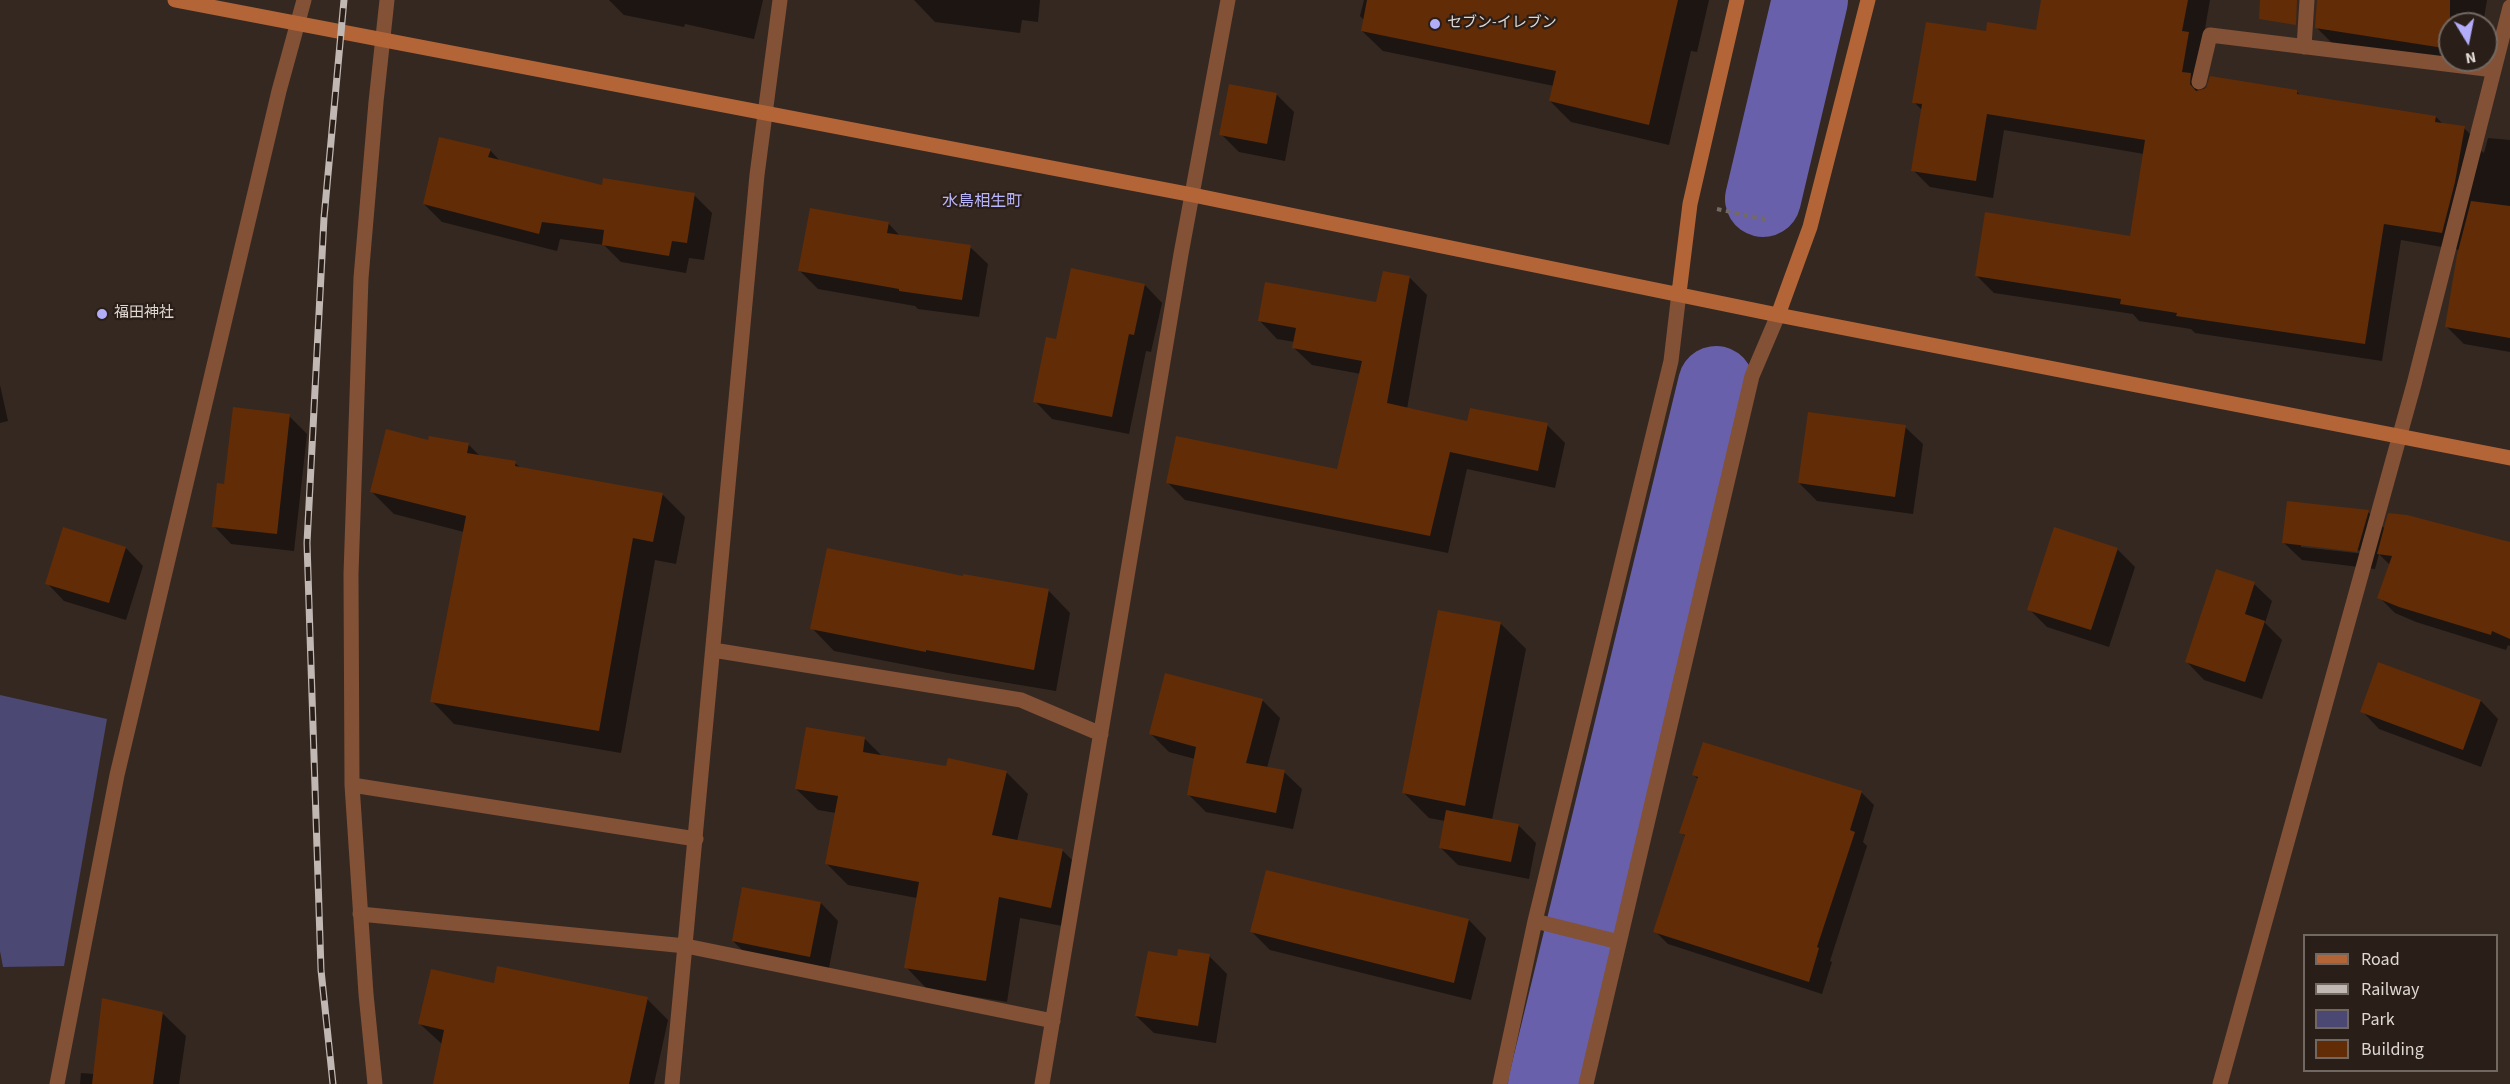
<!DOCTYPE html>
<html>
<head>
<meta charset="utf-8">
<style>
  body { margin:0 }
  #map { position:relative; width:2510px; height:1084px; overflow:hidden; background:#352821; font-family:"Source Sans 3",sans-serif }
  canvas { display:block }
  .legend { position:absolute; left:2303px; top:934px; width:195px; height:138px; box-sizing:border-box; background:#2a1e18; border:2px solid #726862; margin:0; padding:8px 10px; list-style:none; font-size:18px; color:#dfd7d2 }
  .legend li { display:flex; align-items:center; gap:12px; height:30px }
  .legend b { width:30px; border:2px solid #726862 }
  .north { position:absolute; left:2438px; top:12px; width:60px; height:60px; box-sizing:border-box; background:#2a1e18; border:2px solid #726862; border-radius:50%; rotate:170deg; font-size:16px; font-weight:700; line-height:24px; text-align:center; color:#dfd7d2 }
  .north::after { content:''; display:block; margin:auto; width:21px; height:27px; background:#b2adf9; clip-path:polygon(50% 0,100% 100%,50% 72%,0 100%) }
</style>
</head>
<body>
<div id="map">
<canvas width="2510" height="1084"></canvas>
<ul class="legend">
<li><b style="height:8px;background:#b46537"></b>Road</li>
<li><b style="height:8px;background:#c1b8b3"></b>Railway</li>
<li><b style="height:16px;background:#4b4873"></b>Park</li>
<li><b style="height:16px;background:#622c07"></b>Building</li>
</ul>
<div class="north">N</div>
</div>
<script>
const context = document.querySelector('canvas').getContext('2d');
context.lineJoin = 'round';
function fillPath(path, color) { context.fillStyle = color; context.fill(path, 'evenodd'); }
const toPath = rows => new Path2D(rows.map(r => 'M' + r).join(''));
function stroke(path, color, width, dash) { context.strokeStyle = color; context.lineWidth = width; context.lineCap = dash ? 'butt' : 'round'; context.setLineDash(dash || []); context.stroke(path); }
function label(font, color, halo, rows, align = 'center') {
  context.font = font + ' "Source Sans 3","Noto Sans JP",sans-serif'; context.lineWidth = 4.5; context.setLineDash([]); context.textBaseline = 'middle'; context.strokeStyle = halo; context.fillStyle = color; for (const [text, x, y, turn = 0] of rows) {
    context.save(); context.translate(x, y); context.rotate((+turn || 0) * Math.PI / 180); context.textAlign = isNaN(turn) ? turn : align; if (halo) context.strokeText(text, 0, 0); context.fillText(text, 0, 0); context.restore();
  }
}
const green = toPath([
  [0,695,107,719,64,966,3,967,0,951]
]);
const shadow = toPath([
  [609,0,763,0,754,39,685,24,684,27,624,15],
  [914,0,1040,0,1038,22,1022,20,1020,33,935,22],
  [1364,0,1709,0,1697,52,1691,51,1669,145,1571,122,1550,101,1554,86,1383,51,1362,31,1364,20,1360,16],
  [2043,0,2210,0,2202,46,2200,84,2207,91,2297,92,2302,97,2436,117,2443,124,2464,128,2481,145,2480,150,2484,153,2488,138,2510,140,2510,352,2464,344,2446,326,2460,250,2401,240,2382,361,2195,333,2191,329,2139,321,2133,314,1994,293,1977,276,2131,237,2144,154,2004,130,1993,198,1930,187,1913,170,1923,111,1914,102,1987,33,2038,31],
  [2320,0,2487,0,2483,24,2450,24,2450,60,2477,60,2476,68,2334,45,2317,28],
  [1276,94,1294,112,1285,161,1239,152,1221,134],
  [490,150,501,162,603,187,694,195,712,213,704,260,689,258,686,273,621,262,604,245,560,239,557,251,442,222,424,204],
  [888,223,901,237,970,247,988,264,979,317,918,309,915,306,818,289,800,271],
  [1409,277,1427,295,1407,409,1468,422,1547,425,1565,443,1555,488,1467,469,1448,553,1185,500,1167,482,1339,471,1361,374,1312,365,1294,348,1295,342,1277,339,1260,321,1377,303],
  [1145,285,1162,303,1151,352,1146,351,1129,434,1052,419,1035,401,1057,340],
  [0,385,8,421,0,423],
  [289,416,307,434,294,551,231,544,214,526,225,485],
  [1905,427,1923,444,1913,514,1817,501,1799,483],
  [429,441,468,444,481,457,515,463,521,468,662,494,685,517,676,564,655,560,621,753,454,724,432,701,464,532,394,514,372,492],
  [2368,512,2385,529,2510,544,2510,646,2508,645,2506,650,2416,622,2395,613,2379,597,2390,565,2379,554,2375,569,2302,560,2284,543],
  [2301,544,2365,551,2365,554,2301,547],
  [126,548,143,566,126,620,64,601,47,583],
  [2117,549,2135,567,2109,647,2047,627,2029,609],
  [964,577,1048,590,1070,613,1056,691,948,673,834,651,812,628],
  [2254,584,2272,601,2265,623,2282,640,2262,699,2204,680,2187,662],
  [1500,623,1526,649,1492,820,1518,825,1536,843,1529,879,1458,865,1440,847,1445,821,1429,818,1404,793],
  [2379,664,2481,701,2498,719,2481,767,2379,729,2362,711],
  [1166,675,1263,701,1280,718,1267,768,1284,772,1302,789,1293,829,1206,812,1188,794,1195,759,1169,752,1151,734],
  [865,739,883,757,947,768,1006,772,1028,794,1017,841,1062,850,1084,872,1073,928,1020,918,1007,1002,927,989,906,967,917,898,848,885,827,864,836,813,818,810,796,789],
  [1694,775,1861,792,1874,805,1863,842,1867,846,1830,961,1832,962,1822,994,1668,944,1655,931,1686,837,1681,833,1699,780],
  [821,903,838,921,828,973,751,959,733,941],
  [1469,920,1486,938,1471,1000,1270,950,1252,932],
  [1209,956,1227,974,1216,1043,1154,1033,1136,1016,1178,958],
  [495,984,647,999,668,1020,654,1084,435,1084,443,1045,420,1024],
  [162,1013,186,1036,179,1084,80,1084,81,1073,94,1074]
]);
const stream = toPath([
  [1735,192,1783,0],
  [1524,1084,1693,381]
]);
const river = toPath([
  [1763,199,1810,0],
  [1546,1084,1716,384]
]);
const building = toPath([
  [1367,0,1678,0,1649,125,1549,101,1556,71,1361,31],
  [2041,0,2188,0,2182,31,2189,32,2182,72,2191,73,2190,84,2196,91,2206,88,2210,76,2297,90,2297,94,2436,116,2435,122,2465,126,2455,182,2442,233,2384,224,2365,344,2176,316,2177,313,2120,304,2121,299,1975,276,1985,212,2130,236,2145,140,1987,114,1976,181,1911,171,1922,104,1912,103,1926,22,1986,31,1987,22,2036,30],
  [2260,0,2297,0,2296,25,2259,19],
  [2317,0,2450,0,2450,49,2315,28],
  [1229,84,1277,93,1267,144,1219,135],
  [439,137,491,149,488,157,602,185,603,178,695,193,687,243,672,241,669,256,602,245,604,230,542,222,539,234,423,204],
  [2471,201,2510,206,2510,338,2445,327,2457,255],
  [810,208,889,222,887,233,971,245,962,300,899,291,899,289,798,271],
  [1071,268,1145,284,1134,335,1129,334,1112,417,1033,402,1046,337,1056,339],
  [1383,271,1410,276,1387,403,1467,421,1470,408,1548,423,1538,471,1450,452,1430,536,1166,483,1176,436,1337,469,1362,361,1292,348,1296,328,1258,321,1265,282,1376,302],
  [233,407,290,414,277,534,212,527,217,483,224,484],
  [1808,412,1906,425,1895,497,1798,483],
  [386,429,428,440,429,436,469,443,467,453,516,461,515,466,663,493,653,542,633,538,599,731,430,702,466,516,370,492],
  [2287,501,2369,510,2357,552,2282,543],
  [2388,513,2407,515,2510,542,2510,639,2492,631,2491,635,2399,607,2377,598,2392,556,2377,554],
  [63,527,126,547,109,603,45,584],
  [2054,527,2118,548,2091,630,2027,610],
  [827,548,963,576,963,574,1049,589,1034,670,926,650,926,652,810,629],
  [2216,569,2255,582,2245,614,2265,621,2245,682,2185,662],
  [1438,610,1501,622,1465,806,1402,793],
  [2378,662,2481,700,2463,750,2360,712],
  [1165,673,1263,699,1246,763,1285,770,1276,813,1187,795,1196,747,1149,734],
  [806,727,865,737,863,752,946,766,948,758,1007,771,992,835,1063,849,1051,908,999,897,986,981,904,968,919,882,825,864,838,796,795,789],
  [1703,742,1862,791,1850,830,1855,832,1817,947,1819,948,1809,982,1653,932,1685,835,1679,833,1698,777,1692,775],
  [1446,810,1519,824,1511,862,1439,848],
  [1266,870,1469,919,1454,983,1250,932],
  [742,887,821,902,810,957,732,941],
  [1178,949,1210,954,1198,1026,1135,1016,1148,951,1177,956],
  [497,966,648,997,629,1084,433,1084,444,1030,418,1024,431,969,494,983],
  [102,998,163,1012,153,1084,92,1084]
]);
const path = toPath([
  [1717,209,1769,220]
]);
const street = toPath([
  [2304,47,2307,0],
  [2199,82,2210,35,2494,70],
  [713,650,1021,700,1101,734],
  [352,785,696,839],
  [360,914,686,946,1053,1021],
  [1535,921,1619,942],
  [57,1084,117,775,279,91,304,0],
  [375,1084,366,994,352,785,351,574,361,278,376,102,387,0],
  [672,1084,757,175,780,0],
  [1042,1084,1181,254,1228,0],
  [1500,1084,1535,921,1671,361,1679,293],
  [1586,1084,1752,376,1778,315],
  [2220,1084,2414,384,2510,7]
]);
const secondary = toPath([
  [175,0,1193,195,1778,315,2510,458],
  [1679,293,1690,204,1737,0],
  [1778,315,1810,227,1868,0]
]);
const rail = toPath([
  [333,1084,321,970,307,543,324,218,344,0]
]);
const markers = [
  [1435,24,6,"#b2adf9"],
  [102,314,6,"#b2adf9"]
];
const poiNames = [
  ["セブン-イレブン",1447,24],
  ["福田神社",114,314]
];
const neighbourhoodNames = [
  ["水島相生町",982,202]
];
fillPath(green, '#4b4873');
fillPath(shadow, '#0007');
stroke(stream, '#6860aa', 12);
stroke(river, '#6860aa', 76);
fillPath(building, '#622c07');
stroke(path, '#756a63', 4, [4.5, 4.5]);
stroke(street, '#835136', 15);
stroke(secondary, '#b46537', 15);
stroke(rail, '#c1b8b3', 7);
stroke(rail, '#2a1e18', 4.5, [14]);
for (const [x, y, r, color] of markers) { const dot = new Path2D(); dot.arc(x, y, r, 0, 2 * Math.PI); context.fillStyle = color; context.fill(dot); stroke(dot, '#2a1e18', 2); }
label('15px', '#dfd7d2', '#2a1e18', poiNames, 'left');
label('16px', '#b9b5fc', '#2a1e18', neighbourhoodNames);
</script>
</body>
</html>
